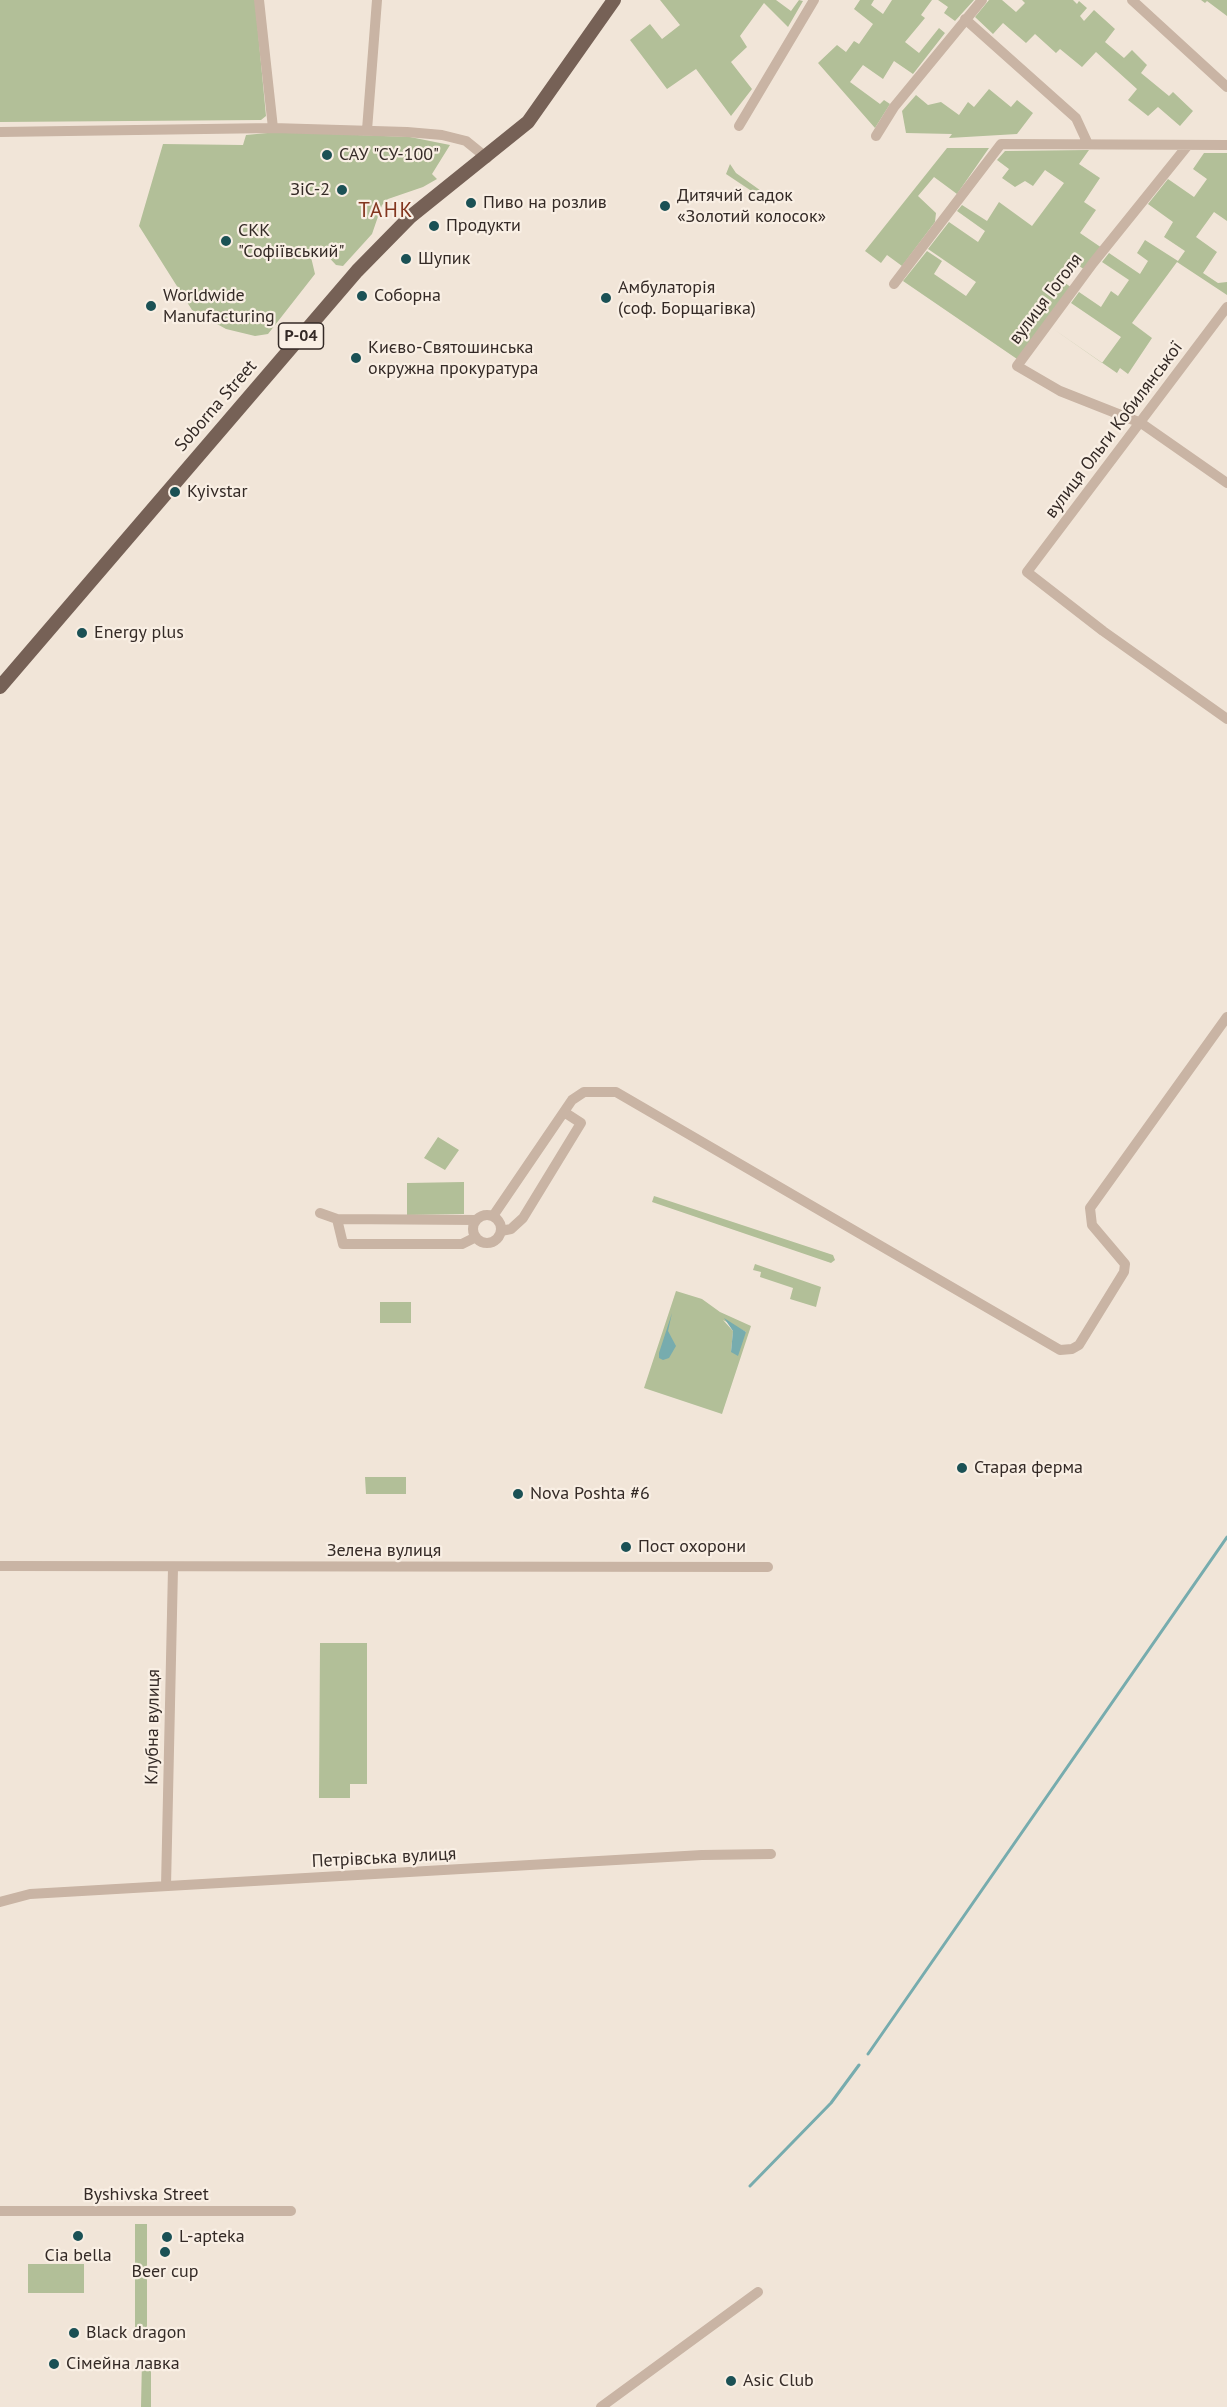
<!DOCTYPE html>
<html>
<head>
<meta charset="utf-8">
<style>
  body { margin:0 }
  canvas { display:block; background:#f1e5d8 }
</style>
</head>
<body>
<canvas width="1227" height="2407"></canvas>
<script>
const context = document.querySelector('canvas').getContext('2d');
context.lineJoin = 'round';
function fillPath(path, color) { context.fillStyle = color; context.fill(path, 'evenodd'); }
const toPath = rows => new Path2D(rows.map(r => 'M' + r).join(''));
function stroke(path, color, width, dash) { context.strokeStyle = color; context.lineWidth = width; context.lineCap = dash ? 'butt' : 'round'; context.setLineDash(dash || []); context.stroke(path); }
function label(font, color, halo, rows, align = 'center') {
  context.font = font + ' "PT Sans",sans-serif'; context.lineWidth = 4.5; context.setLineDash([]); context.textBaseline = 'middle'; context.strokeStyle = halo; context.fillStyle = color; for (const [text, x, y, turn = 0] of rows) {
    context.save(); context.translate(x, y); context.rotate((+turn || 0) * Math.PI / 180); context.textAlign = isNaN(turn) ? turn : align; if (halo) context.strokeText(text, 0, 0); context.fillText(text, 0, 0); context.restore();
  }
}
const green = toPath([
  [0,0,255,0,266,116,261,120,0,122],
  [660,0,776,0,791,11,799,0,803,1,788,27,764,3,740,36,747,47,731,62,752,89,731,116,696,69,667,89,630,40,650,24,662,39,680,25],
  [860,0,874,0,871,5,883,14,892,0,932,0,921,15,925,18,905,42,919,53,939,28,945,33,913,74,894,61,883,79,863,65,850,82,880,104,884,100,890,104,875,128,818,63,837,45,846,52,854,41,859,44,873,24,854,9],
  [938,0,974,0,955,21,944,13,948,7],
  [989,0,1002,0,1016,12,1025,3,1022,0,1073,0,1077,4,1079,1,1087,8,1080,16,1084,21,1094,10,1115,29,1105,42,1124,58,1132,50,1147,65,1141,73,1169,96,1173,92,1193,111,1180,126,1158,107,1148,116,1128,100,1137,89,1096,52,1082,67,1060,49,1056,53,1035,34,1026,43,1003,23,993,34,975,17],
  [1201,0,1227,0,1227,16,1207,1,1205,3],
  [989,89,1011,107,1017,100,1033,113,1017,134,949,138,952,134,906,133,902,111,916,95,928,105,941,102,959,115,968,102,974,107],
  [278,132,410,137,450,145,432,174,437,179,423,187,388,199,382,205,372,234,343,266,336,265,322,250,311,257,315,274,268,334,255,336,226,329,192,310,139,226,163,144,243,145,246,135],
  [947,148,989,148,957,194,934,177,918,196,936,213,935,222,902,266,887,255,881,263,865,251],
  [1089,150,1079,164,1100,178,1084,202,1096,210,1080,233,1102,248,1085,270,1069,259,1057,277,1072,288,1017,359,903,281,927,251,942,261,934,274,966,296,976,282,928,249,949,222,978,242,985,231,957,211,962,205,987,221,999,202,1032,226,1064,183,1045,170,1033,186,1025,181,1015,187,1002,178,1009,169,997,160,1005,151],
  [1204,153,1227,153,1227,221,1214,212,1196,237,1217,252,1203,273,1218,283,1227,282,1227,295,1177,262,1132,323,1152,338,1128,374,1120,368,1117,373,1127,380,1052,328,1102,363,1121,337,1071,303,1079,292,1101,307,1111,291,1118,296,1129,280,1102,262,1109,253,1140,274,1148,261,1137,253,1145,240,1178,261,1185,251,1164,237,1173,222,1148,204,1168,179,1194,197,1207,179,1193,169],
  [730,164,736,173,771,198,768,202,726,174],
  [438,1137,459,1150,445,1170,424,1158],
  [464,1182,464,1214,407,1215,407,1183],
  [654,1196,833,1255,835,1260,831,1263,652,1202],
  [755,1264,821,1287,816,1307,790,1299,793,1288,760,1277,761,1272,753,1270],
  [676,1291,702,1299,720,1312,751,1326,722,1414,644,1388],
  [723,1320,746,1332,731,1352,733,1331],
  [380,1302,411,1302,411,1323,380,1323],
  [365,1477,406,1477,406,1494,366,1494],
  [320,1643,367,1643,367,1784,350,1784,350,1798,319,1798],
  [135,2224,147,2224,147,2333,135,2333],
  [28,2264,84,2264,84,2293,28,2293],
  [142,2359,151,2359,151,2407,141,2407]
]);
const water = toPath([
  [672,1313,668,1331,676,1346,669,1358,663,1360,659,1358,659,1353],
  [724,1318,746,1332,738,1356,731,1352,733,1331]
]);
const stream = toPath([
  [868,2054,1227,1537],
  [750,2186,831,2103,859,2065]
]);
const minor = toPath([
  [259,0,273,128],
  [1132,0,1227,87],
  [965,19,1076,118,1088,144],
  [739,126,814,0],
  [367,130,377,0],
  [0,132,273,128,407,132,442,135,466,141,487,158],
  [876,136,894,107,982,0],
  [1188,145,1093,263,1017,366,1060,391,1141,423,1227,483],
  [894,284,1001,144,1227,145],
  [1227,307,1027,572,1103,631,1227,719],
  [320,1213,337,1219,476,1220],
  '473 1229a14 14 0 1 1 28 0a14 14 0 1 1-28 0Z',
  [493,1216,572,1100,584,1092,616,1092,1060,1350,1072,1349,1079,1345,1124,1272,1125,1264,1092,1225,1090,1208,1227,1017],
  [337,1219,343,1244,462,1244,476,1237],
  [501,1231,511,1229,523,1218,581,1123,564,1112],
  [0,1566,768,1567],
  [166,1886,173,1568],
  [0,1902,30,1894,702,1855,771,1854],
  [0,2211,291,2211],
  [601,2407,758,2292]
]);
const major = toPath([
  [0,687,357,271,410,217,528,122,614,0]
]);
const markers = [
  [327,155,6,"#1b5155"],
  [342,190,6,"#1b5155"],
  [471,203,6,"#1b5155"],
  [665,206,6,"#1b5155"],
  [434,226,6,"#1b5155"],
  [226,241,6,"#1b5155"],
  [406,259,6,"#1b5155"],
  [362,296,6,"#1b5155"],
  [606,298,6,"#1b5155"],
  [151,306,6,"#1b5155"],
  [356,358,6,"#1b5155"],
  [175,492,6,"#1b5155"],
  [82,633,6,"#1b5155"],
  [962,1468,6,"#1b5155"],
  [518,1494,6,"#1b5155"],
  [626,1547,6,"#1b5155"],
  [78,2236,6,"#1b5155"],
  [167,2237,6,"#1b5155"],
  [165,2252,6,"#1b5155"],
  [74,2333,6,"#1b5155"],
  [54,2364,6,"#1b5155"],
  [731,2381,6,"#1b5155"]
];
const shields = [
  [301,336,45]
];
const shieldNames = [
  ["Р-04",301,336]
];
const poiNames = [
  ["САУ \"СУ-100\"",339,155],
  ["ЗіС-2",330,190,"right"],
  ["Дитячий садок",677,196],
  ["«Золотий колосок»",677,217],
  ["Пиво на розлив",483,203],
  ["Продукти",446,226],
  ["СКК",238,231],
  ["\"Софіївський\"",238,252],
  ["Шупик",418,259],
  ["Амбулаторія",618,288],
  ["(соф. Борщагівка)",618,309],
  ["Worldwide",163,296],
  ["Manufacturing",163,317],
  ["Соборна",374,296],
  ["Києво-Святошинська",368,348],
  ["окружна прокуратура",368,369],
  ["Kyivstar",187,492],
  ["Energy plus",94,633],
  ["Старая ферма",974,1468],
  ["Nova Poshta #6",530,1494],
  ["Пост охорони",638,1547],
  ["L-apteka",179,2237],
  ["Cia bella",78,2256,"center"],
  ["Beer cup",165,2272,"center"],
  ["Black dragon",86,2333],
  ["Сімейна лавка",66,2364],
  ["Asic Club",743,2381]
];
const streetNames = [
  ["вулиця Гоголя",1046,299,-53],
  ["Soborna Street",216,406,-49],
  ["вулиця Ольги Кобилянської",1114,430,-53],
  ["Зелена вулиця",384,1551],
  ["Клубна вулиця",153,1727,-89],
  ["Петрівська вулиця",384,1858,-3],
  ["Byshivska Street",146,2195]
];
const quarterNames = [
  ["ТАНК",386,211]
];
fillPath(green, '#b2bf98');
fillPath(water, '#77acae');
stroke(stream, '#77acae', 3);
stroke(minor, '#c9b4a4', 10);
stroke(major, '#766156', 14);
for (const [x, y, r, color] of markers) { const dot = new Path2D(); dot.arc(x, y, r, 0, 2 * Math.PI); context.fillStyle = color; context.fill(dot); stroke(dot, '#f9efe4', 2); }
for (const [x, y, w] of shields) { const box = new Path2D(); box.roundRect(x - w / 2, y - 13, w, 26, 4.5); context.fillStyle = '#f9efe4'; context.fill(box); stroke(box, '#342a26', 1.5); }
label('bold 16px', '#342a26', null, shieldNames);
label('18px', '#342a26', '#f9efe4', poiNames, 'left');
label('18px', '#342a26', '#f9efe4', streetNames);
context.letterSpacing = '1.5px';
label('21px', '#83361f', '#f9efe4', quarterNames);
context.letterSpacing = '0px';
</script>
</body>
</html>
